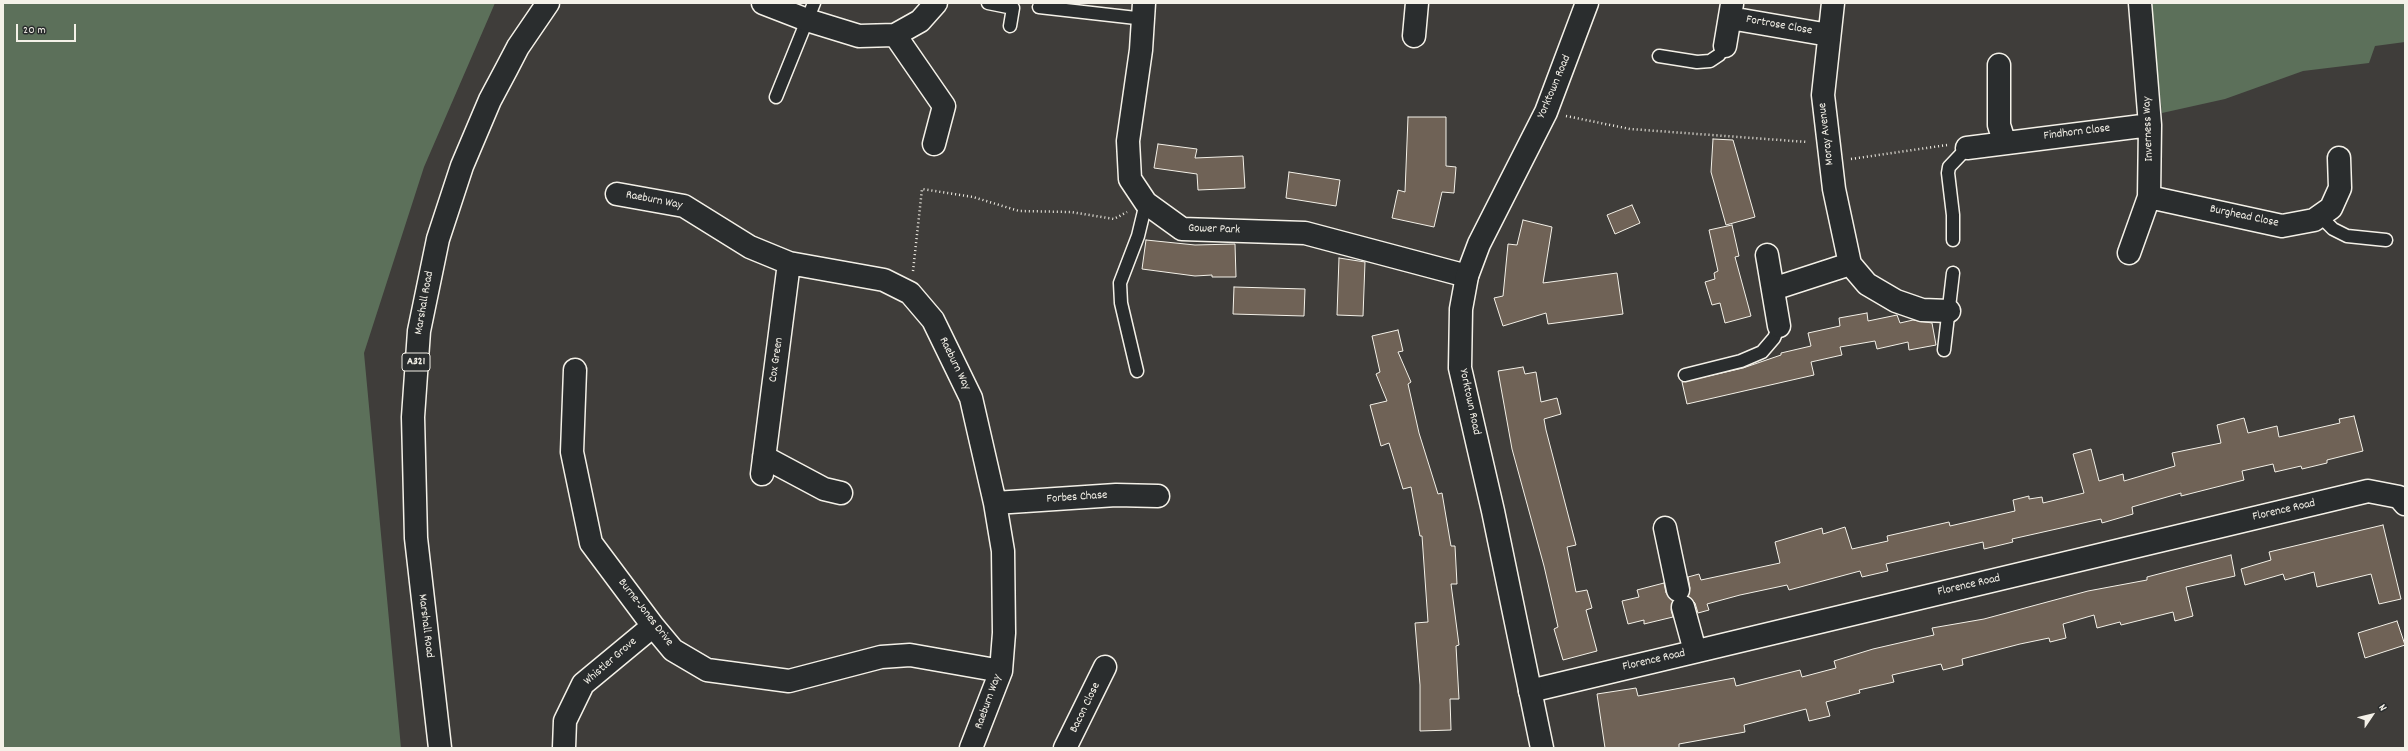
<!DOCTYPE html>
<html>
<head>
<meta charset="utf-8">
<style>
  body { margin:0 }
  #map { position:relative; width:2408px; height:751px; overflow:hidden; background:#3f3d3a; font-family:Dekko,sans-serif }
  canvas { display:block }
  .frame { position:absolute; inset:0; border:4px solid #f4f1e8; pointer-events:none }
  .north { position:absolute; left:2352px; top:695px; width:40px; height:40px; -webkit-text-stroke:3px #2a2d2e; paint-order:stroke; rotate:55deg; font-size:11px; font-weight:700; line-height:16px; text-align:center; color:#f4f1e8 }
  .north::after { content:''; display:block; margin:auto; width:14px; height:18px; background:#f4f1e8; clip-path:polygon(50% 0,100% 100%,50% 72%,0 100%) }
  .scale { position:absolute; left:16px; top:24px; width:60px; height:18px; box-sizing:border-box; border:2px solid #f4f1e8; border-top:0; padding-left:5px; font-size:12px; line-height:14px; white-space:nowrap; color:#f4f1e8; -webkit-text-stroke:3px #2a2d2e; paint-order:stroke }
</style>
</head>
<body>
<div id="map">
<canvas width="2408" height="751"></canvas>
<div class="frame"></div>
<div class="north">N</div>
<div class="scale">20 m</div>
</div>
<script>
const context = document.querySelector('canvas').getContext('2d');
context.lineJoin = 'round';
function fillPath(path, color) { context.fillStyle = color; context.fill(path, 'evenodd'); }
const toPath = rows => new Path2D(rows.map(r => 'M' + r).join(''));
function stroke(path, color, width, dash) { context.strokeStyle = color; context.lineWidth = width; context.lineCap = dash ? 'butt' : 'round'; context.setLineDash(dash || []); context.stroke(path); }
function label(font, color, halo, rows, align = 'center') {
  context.font = font + ' Dekko,sans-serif'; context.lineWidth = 3; context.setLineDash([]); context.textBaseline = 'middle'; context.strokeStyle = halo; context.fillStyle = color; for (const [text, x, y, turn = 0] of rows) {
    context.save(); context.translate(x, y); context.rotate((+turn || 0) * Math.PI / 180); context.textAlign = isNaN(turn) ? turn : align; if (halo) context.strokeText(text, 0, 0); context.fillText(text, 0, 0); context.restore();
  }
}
const green = toPath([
  [3,3,495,3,424,167,364,353,401,748,3,748],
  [2150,3,2405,3,2405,42,2375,46,2369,63,2303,71,2225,99,2162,113]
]);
const building = toPath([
  [1408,117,1446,117,1446,166,1456,167,1454,193,1442,192,1434,227,1392,218,1398,190,1405,192,1408,117],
  [1713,139,1733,140,1755,217,1726,225,1711,172,1713,139],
  [1158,144,1197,149,1195,158,1243,156,1245,188,1198,190,1197,174,1154,168,1158,144],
  [1289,172,1340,180,1336,206,1286,198,1289,172],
  [1632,205,1640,223,1615,234,1607,215,1632,205],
  [1523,220,1552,227,1543,283,1617,273,1623,314,1548,324,1546,313,1503,326,1494,298,1503,296,1508,244,1517,245,1523,220],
  [1732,225,1739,256,1735,257,1751,316,1725,323,1720,303,1712,305,1705,282,1715,279,1714,273,1718,271,1709,230,1732,225],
  [1146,240,1195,245,1235,244,1236,277,1212,277,1212,275,1195,276,1142,269,1146,240],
  [1339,258,1365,262,1363,316,1337,315,1339,258],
  [1234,287,1305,289,1304,316,1233,314,1234,287],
  [1867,313,1868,321,1897,315,1900,323,1913,320,1932,323,1936,345,1909,350,1908,342,1877,349,1875,341,1840,347,1842,355,1811,362,1814,375,1687,404,1682,382,1743,368,1781,355,1781,353,1811,346,1808,333,1840,326,1839,318,1867,313],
  [1398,330,1403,351,1398,352,1411,382,1408,384,1419,433,1438,494,1442,493,1451,546,1455,546,1457,584,1451,584,1459,645,1456,646,1459,699,1450,699,1451,730,1420,731,1420,685,1415,623,1428,622,1422,536,1420,536,1411,487,1403,489,1389,443,1381,446,1370,405,1387,401,1376,374,1380,372,1372,336,1398,330],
  [1523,367,1525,374,1536,372,1541,402,1557,398,1561,414,1544,419,1546,430,1576,545,1567,547,1576,592,1587,590,1592,608,1586,610,1597,651,1563,660,1554,629,1558,627,1544,566,1512,449,1498,371,1523,367],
  [2354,416,2363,451,2327,460,2327,463,2302,469,2301,466,2275,472,2273,464,2242,471,2244,480,2181,496,2181,493,2132,507,2133,514,2102,523,2101,519,2012,539,2013,542,1984,549,1983,542,1886,564,1888,571,1862,577,1860,571,1789,590,1787,585,1740,595,1707,604,1709,610,1698,613,1695,603,1688,596,1690,588,1688,577,1699,574,1701,580,1780,563,1775,542,1822,528,1823,534,1845,527,1852,549,1888,541,1887,536,1949,522,1950,526,2015,511,2013,500,2029,496,2029,499,2042,497,2043,503,2084,493,2073,454,2091,449,2099,481,2123,474,2124,481,2175,466,2172,453,2221,443,2217,425,2244,418,2248,433,2277,426,2279,437,2340,423,2339,419,2354,416],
  [2383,525,2401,599,2379,604,2371,574,2317,587,2314,572,2285,580,2283,574,2245,585,2241,569,2271,560,2269,552,2383,525],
  [2231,555,2235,576,2186,587,2193,616,2175,621,2173,612,2121,625,2120,622,2097,628,2094,615,2063,624,2066,638,2050,642,2049,638,2020,644,1962,659,1963,665,1943,670,1941,664,1892,675,1894,682,1859,690,1860,693,1826,702,1830,716,1809,721,1806,709,1744,725,1745,732,1679,744,1679,748,1605,748,1597,694,1636,688,1638,696,1734,678,1736,686,1800,670,1802,677,1836,668,1834,661,1873,649,1934,635,1932,628,1984,619,2088,591,2147,580,2147,577,2231,555],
  [1664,583,1666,593,1673,601,1671,610,1673,617,1644,624,1644,620,1628,624,1622,601,1639,597,1637,590,1664,583],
  [2397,621,2405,645,2365,658,2358,633,2397,621]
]);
const path = toPath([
  [1566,116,1630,129,1807,142],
  [1851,159,1947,145],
  [913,271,922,189,973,197,1019,211,1071,212,1114,219,1127,212]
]);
const lane = toPath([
  [988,3,1013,8,1010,26],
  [1039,7,1145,19],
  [1659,56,1697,62,1710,61,1719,55,1725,46],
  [776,97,814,3],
  [2320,216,2333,229,2347,236,2386,240],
  [1953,240,1953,215,1948,173,1949,167,1967,148],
  [1944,350,1953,273],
  [1137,371,1121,303,1120,283,1138,236,1146,203],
  [1685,375,1741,361,1762,352,1774,338,1779,326]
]);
const street = toPath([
  [763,3,807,20,859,36,895,35,920,21,936,3],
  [1144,3,1141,50,1128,141,1130,179,1146,203,1182,229,1305,233,1467,276],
  [1833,3,1823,95,1834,189,1850,264,1867,284,1896,301,1922,310,1949,311],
  [1730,18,1829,35],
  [895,35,944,106,934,144],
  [1414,36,1417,3],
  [1725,46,1732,4],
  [1999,65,1999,125,2004,141],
  [1967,148,2150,125],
  [617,194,684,206,750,247,789,263,884,280,910,293,933,320,971,398,995,503,1003,551,1004,633,1001,671,971,748],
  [2149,197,2282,226,2314,220,2331,208,2340,188,2339,158],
  [2129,253,2149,197,2150,125,2140,3],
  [1767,255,1779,326],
  [1773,289,1850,264],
  [575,370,572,452,591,543,653,626,673,650,707,670,789,681,881,657,910,655,1001,671],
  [764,457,824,489,841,493],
  [762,474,789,263],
  [995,503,1116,495,1158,496],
  [1665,528,1678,590],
  [1683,607,1695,651],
  [1530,691,2368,491,2399,497,2405,504],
  [564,748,565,721,583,684,653,626],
  [1065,748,1105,667]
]);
const secondary = toPath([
  [1542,748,1493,511,1460,368,1461,309,1467,276,1479,244,1546,112,1587,3]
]);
const primary = toPath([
  [440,748,416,538,413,417,419,331,438,239,462,166,490,100,506,70,518,47,548,3]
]);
const shields = [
  [416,362,28]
];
const shieldNames = [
  ["A321",416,362]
];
const streetNames = [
  ["Fortrose Close",1779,26,10],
  ["Yorktown Road",1555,87,-67],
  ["Inverness Way",2149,129,-92],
  ["Findhorn Close",2077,133,-7],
  ["Moray Avenue",1827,134,-97],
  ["Raeburn Way",654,201,11],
  ["Burghead Close",2244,217,12],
  ["Gower Park",1214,230,2],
  ["Marshall Road",425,303,-80],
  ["Cox Green",777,360,-82],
  ["Raeburn Way",954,364,64],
  ["Yorktown Road",1469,402,78],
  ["Forbes Chase",1077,498,-4],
  ["Florence Road",2284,511,-13],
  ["Florence Road",1969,586,-13],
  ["Burne-Jones Drive",645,613,52],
  ["Marshall Road",425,626,83],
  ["Florence Road",1654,661,-13],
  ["Whistler Grove",611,662,-41],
  ["Raeburn Way",989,702,-70],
  ["Bacon Close",1086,708,-64]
];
fillPath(green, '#5c705a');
fillPath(building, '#6f6256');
stroke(building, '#f4f1e8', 1);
stroke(lane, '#f4f1e8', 15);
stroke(street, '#f4f1e8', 25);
stroke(secondary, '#f4f1e8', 25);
stroke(primary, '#f4f1e8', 25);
stroke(path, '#f4f1e8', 2.5, [1, 3]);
stroke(lane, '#2a2d2e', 12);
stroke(street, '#2a2d2e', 22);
stroke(secondary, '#2a2d2e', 22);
stroke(primary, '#2a2d2e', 22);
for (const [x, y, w] of shields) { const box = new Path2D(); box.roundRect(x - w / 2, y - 9, w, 18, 3); context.fillStyle = '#2a2d2e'; context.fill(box); stroke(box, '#f4f1e8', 1); }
label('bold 11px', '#f4f1e8', null, shieldNames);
label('12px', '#f4f1e8', '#2a2d2e', streetNames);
</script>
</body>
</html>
